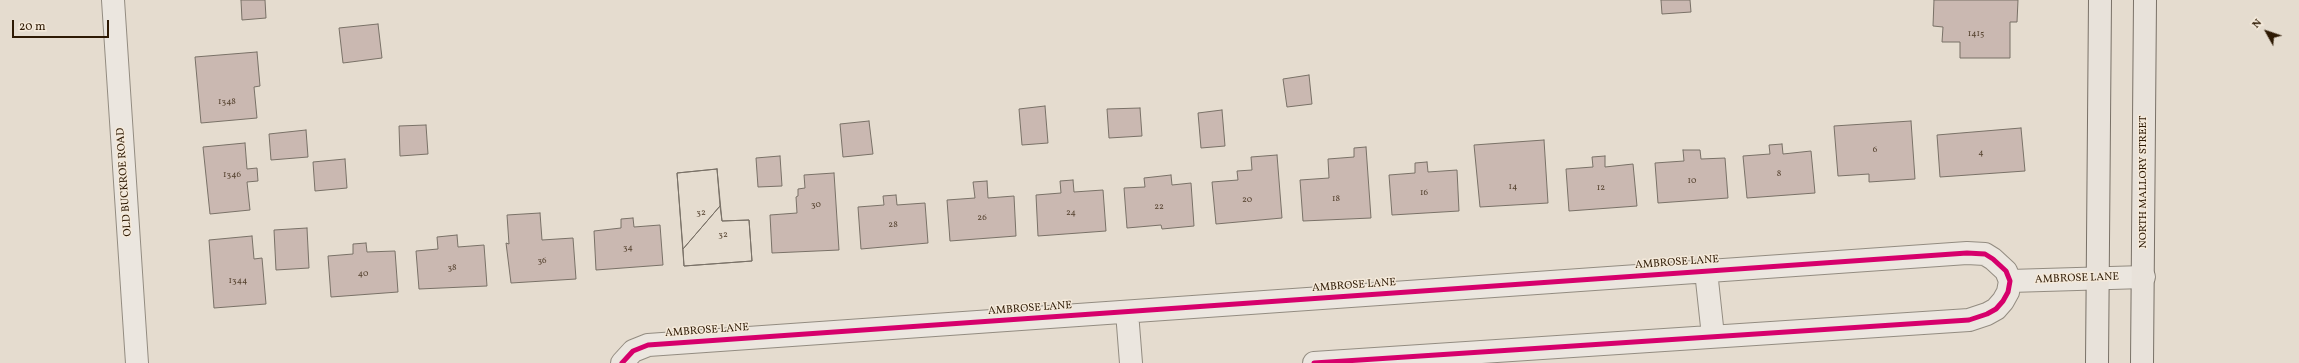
<!DOCTYPE html>
<html>
<head>
<meta charset="utf-8">
<style>
  body { margin:0 }
  #map { position:relative; width:2299px; height:363px; overflow:hidden; background:#e5dccf; font-family:Vollkorn,serif }
  canvas { display:block }
  .north { position:absolute; left:2247px; top:12px; width:40px; height:40px; -webkit-text-stroke:3px #f4e9da; paint-order:stroke; rotate:310deg; font-size:11px; font-weight:700; line-height:16px; text-align:center; color:#2e1a04 }
  .north::after { content:''; display:block; margin:auto; width:14px; height:18px; background:#2e1a04; clip-path:polygon(50% 0,100% 100%,50% 72%,0 100%) }
  .scale { position:absolute; left:12px; top:20px; width:97px; height:18px; box-sizing:border-box; border:2px solid #2e1a04; border-top:0; padding-left:5px; font-size:12px; line-height:14px; white-space:nowrap; color:#2e1a04; -webkit-text-stroke:3px #f4e9da; paint-order:stroke }
</style>
</head>
<body>
<div id="map">
<canvas width="2299" height="363"></canvas>
<div class="north">N</div>
<div class="scale">20 m</div>
</div>
<script>
const context = document.querySelector('canvas').getContext('2d');
context.lineJoin = 'round';
function fillPath(path, color) { context.fillStyle = color; context.fill(path, 'evenodd'); }
const toPath = rows => new Path2D(rows.map(r => 'M' + r).join(''));
function stroke(path, color, width, dash) { context.strokeStyle = color; context.lineWidth = width; context.lineCap = dash ? 'butt' : 'round'; context.setLineDash(dash || []); context.stroke(path); }
function label(font, color, halo, rows, align = 'center') {
  context.font = font + ' Vollkorn,serif'; context.lineWidth = 3; context.setLineDash([]); context.textBaseline = 'middle'; context.strokeStyle = halo; context.fillStyle = color; for (const [text, x, y, turn = 0] of rows) {
    context.save(); context.translate(x, y); context.rotate((+turn || 0) * Math.PI / 180); context.textAlign = isNaN(turn) ? turn : align; if (halo) context.strokeText(text, 0, 0); context.fillText(text, 0, 0); context.restore();
  }
}
const building = toPath([
  [241,0,265,0,266,18,242,20,241,0],
  [1661,0,1690,0,1691,12,1662,14,1661,0],
  [1934,0,2018,0,2017,22,2010,22,2010,58,1960,58,1960,42,1942,42,1943,27,1933,26,1934,0],
  [378,24,382,58,343,63,339,28,378,24],
  [257,52,260,86,254,87,257,118,201,123,195,57,257,52],
  [1309,75,1312,104,1287,107,1283,79,1309,75],
  [1045,106,1048,143,1022,145,1019,109,1045,106],
  [1140,108,1142,136,1109,138,1107,109,1140,108],
  [1222,110,1225,146,1201,148,1198,113,1222,110],
  [869,121,873,154,843,157,840,124,869,121],
  [1911,121,1915,179,1869,182,1869,174,1838,176,1834,126,1911,121],
  [426,125,428,154,400,156,399,126,426,125],
  [2021,128,2025,171,1940,177,1937,135,2021,128],
  [306,130,308,157,271,160,269,134,306,130],
  [1544,140,1548,203,1480,207,1474,145,1544,140],
  [245,143,247,169,257,168,258,181,247,182,250,210,210,214,203,147,245,143],
  [1782,144,1783,154,1811,151,1815,193,1747,198,1743,156,1770,154,1769,145,1782,144],
  [1366,147,1371,218,1303,221,1300,180,1329,178,1328,159,1354,157,1354,148,1366,147],
  [1683,150,1700,150,1701,159,1725,158,1728,198,1658,203,1655,163,1684,161,1683,150],
  [1277,155,1282,218,1216,224,1212,182,1238,180,1237,171,1252,170,1251,157,1277,155],
  [780,156,782,186,758,187,756,158,780,156],
  [1605,156,1605,167,1633,164,1637,206,1569,211,1566,169,1593,167,1592,157,1605,156],
  [345,159,347,188,315,191,313,162,345,159],
  [1427,162,1428,172,1457,170,1459,211,1392,215,1389,175,1415,173,1415,163,1427,162],
  [717,169,722,221,749,220,752,261,684,266,677,173,717,169],
  [717,169,720,206,683,249,677,173,717,169],
  [834,173,839,250,772,253,770,215,797,213,796,197,798,196,798,189,805,188,804,175,834,173],
  [1171,175,1172,185,1191,183,1194,226,1162,229,1161,225,1127,228,1124,188,1145,187,1144,178,1171,175],
  [1073,180,1074,192,1103,190,1106,231,1038,236,1036,195,1061,193,1060,181,1073,180],
  [987,181,988,198,1014,196,1016,236,950,241,947,200,975,198,973,182,987,181],
  [896,195,897,205,925,203,928,243,861,249,858,207,884,205,883,196,896,195],
  [720,206,722,221,749,220,752,261,684,266,683,249,720,206],
  [540,213,542,240,573,238,576,279,511,283,506,243,509,244,507,215,540,213],
  [633,218,634,227,660,225,663,265,596,270,594,231,621,228,621,219,633,218],
  [307,228,309,268,276,270,274,230,307,228],
  [457,235,458,247,484,245,487,286,419,289,416,251,438,249,437,237,457,235],
  [252,236,254,259,262,258,266,304,214,308,209,240,252,236],
  [366,243,367,252,395,251,398,292,331,297,328,256,353,254,353,244,366,243]
]);
const minor = toPath([
  [113,0,137,363],
  [1706,271,1713,336],
  [2010,281,2144,277],
  [1127,312,1131,363],
  [622,363,633,351,648,345,1967,253,1985,254,1993,259,2006,271,2010,281,2008,292,2003,301,1996,309,1987,314,1969,320,1314,363]
]);
const major = toPath([
  [2097,363,2100,0],
  [2142,363,2145,0]
]);
const cycleway = toPath([
  [622,363,633,351,648,345,1967,253,1985,254,1993,259,2006,271,2010,281,2008,292,2003,301,1996,309,1987,314,1969,320,1314,363]
]);
const numberNames = [
  ["1415",1976,34],
  ["1348",227,102],
  ["6",1875,150],
  ["4",1981,153],
  ["8",1779,174],
  ["1346",232,175],
  ["10",1692,181],
  ["14",1513,187],
  ["12",1601,188],
  ["16",1424,193],
  ["18",1336,199],
  ["20",1247,200],
  ["30",816,205],
  ["22",1159,207],
  ["32",701,213],
  ["24",1071,213],
  ["26",982,218],
  ["28",893,225],
  ["32",723,235],
  ["34",628,248],
  ["36",542,261],
  ["38",452,268],
  ["40",363,274],
  ["1344",238,281]
];
const streetNames = [
  ["OLD BUCKROE ROAD",125,182,-94],
  ["NORTH MALLORY STREET",2144,182,-90],
  ["AMBROSE LANE",1677,263,-4],
  ["AMBROSE LANE",2077,279,-2],
  ["AMBROSE LANE",1354,286,-4],
  ["AMBROSE LANE",1030,309,-4],
  ["AMBROSE LANE",707,331,-4]
];
fillPath(building, '#cab8b1');
stroke(building, '#797167', 1);
stroke(minor, '#938c81', 24);
stroke(major, '#797167', 24);
stroke(minor, '#ebe6df', 22);
stroke(major, '#e8e2da', 22);
stroke(cycleway, '#d6006c', 5);
label('9px', '#55422f', null, numberNames);
label('11px', '#2e1a04', '#f4e9da', streetNames);
</script>
</body>
</html>
